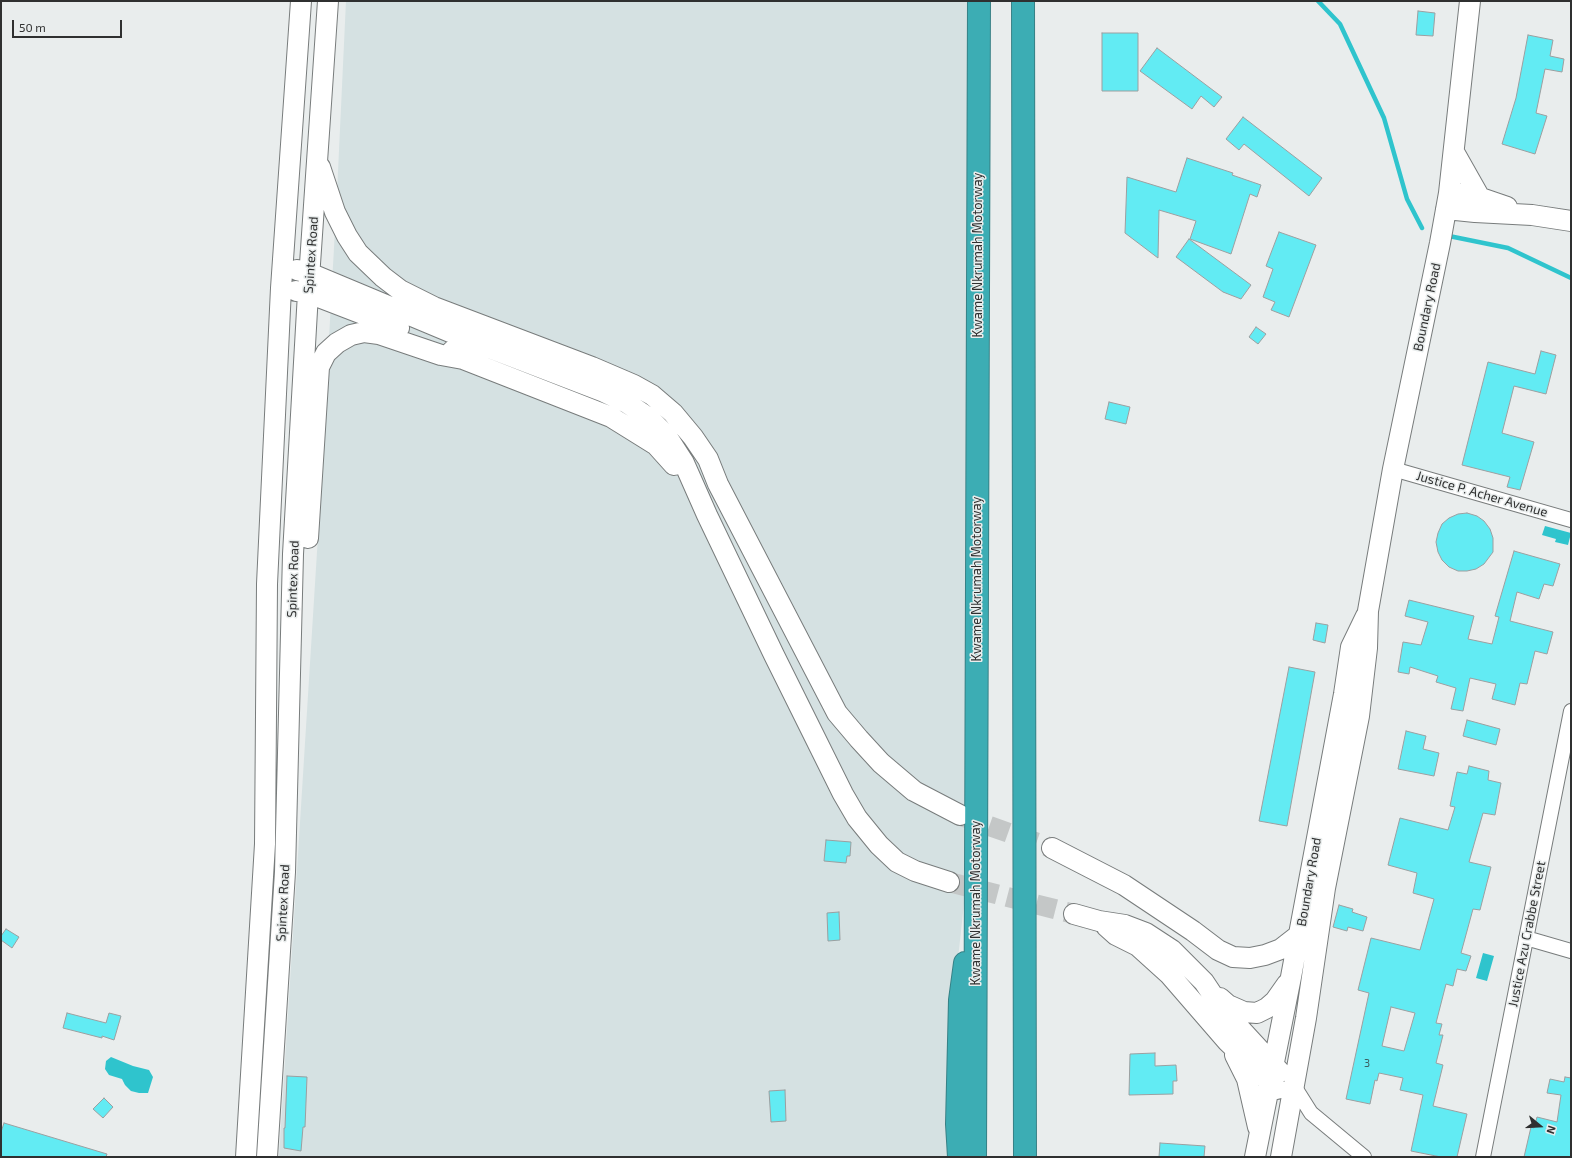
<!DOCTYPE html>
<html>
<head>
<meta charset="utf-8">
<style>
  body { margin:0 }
  #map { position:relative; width:1572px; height:1158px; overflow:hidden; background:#e9eded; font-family:"Exo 2",sans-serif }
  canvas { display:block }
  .frame { position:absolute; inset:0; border:2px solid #2f3030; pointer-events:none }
  .north { position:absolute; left:1520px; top:1106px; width:40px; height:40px; -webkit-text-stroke:3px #e9eded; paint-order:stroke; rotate:108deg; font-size:11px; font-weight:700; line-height:16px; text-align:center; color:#2f3030 }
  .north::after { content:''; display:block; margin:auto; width:14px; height:18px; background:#2f3030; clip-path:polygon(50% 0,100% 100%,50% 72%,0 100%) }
  .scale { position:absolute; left:12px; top:20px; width:110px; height:18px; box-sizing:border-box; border:2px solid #2f3030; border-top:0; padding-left:5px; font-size:12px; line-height:14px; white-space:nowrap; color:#2f3030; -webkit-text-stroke:3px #e9eded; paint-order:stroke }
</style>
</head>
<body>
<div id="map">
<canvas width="1572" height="1158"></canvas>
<div class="frame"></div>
<div class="north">N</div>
<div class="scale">50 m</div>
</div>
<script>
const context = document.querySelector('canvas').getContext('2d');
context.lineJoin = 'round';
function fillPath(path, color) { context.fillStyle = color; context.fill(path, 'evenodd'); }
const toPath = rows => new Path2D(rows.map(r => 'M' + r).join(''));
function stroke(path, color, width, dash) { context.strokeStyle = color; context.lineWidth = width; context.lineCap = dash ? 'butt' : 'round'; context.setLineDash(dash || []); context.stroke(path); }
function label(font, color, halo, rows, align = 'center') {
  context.font = font + ' "Exo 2",sans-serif'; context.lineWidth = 3; context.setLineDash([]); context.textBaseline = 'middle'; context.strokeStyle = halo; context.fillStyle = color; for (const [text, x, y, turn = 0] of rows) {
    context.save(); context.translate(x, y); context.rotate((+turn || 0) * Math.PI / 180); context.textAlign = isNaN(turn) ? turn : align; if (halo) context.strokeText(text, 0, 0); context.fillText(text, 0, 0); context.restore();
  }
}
const built = toPath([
  [346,1,973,1,971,839,952,1014,950,1157,279,1157,319,520,337,193]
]);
const water = toPath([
  [1545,526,1571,533,1568,545,1555,542,1556,539,1542,535],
  [1483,953,1494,956,1487,981,1476,978],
  [111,1057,133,1066,149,1070,153,1077,148,1093,139,1093,131,1091,125,1085,122,1079,109,1075,105,1069,106,1061]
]);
const stream = toPath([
  [1318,1,1340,24,1384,118,1407,199,1422,228],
  [1449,236,1508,248,1571,278]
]);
const building = toPath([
  [1418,11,1435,13,1433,36,1416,35,1418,11],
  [1102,33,1138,33,1138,91,1102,91,1102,33],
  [1528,35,1553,40,1550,56,1564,59,1562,72,1545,69,1536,113,1547,116,1535,154,1502,144,1516,98,1528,35],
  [1157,48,1222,97,1214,107,1201,96,1192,109,1140,71,1157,48],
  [1243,117,1322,178,1309,196,1244,144,1239,150,1226,139,1243,117],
  [1187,158,1233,173,1232,175,1261,185,1257,197,1250,194,1231,254,1190,239,1196,221,1159,210,1158,258,1125,233,1127,177,1176,192,1187,158],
  [1279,232,1316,245,1289,317,1271,310,1275,302,1263,297,1273,269,1266,266,1279,232],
  [1189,239,1251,285,1241,299,1223,292,1176,257,1189,239],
  [1256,327,1266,334,1258,344,1249,337,1256,327],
  [1541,351,1556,355,1546,394,1514,386,1502,433,1534,442,1520,490,1507,487,1510,477,1462,465,1488,362,1535,374,1541,351],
  [1109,402,1130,407,1126,424,1105,419,1109,402],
  [1467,513,1477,516,1484,521,1490,529,1493,538,1493,552,1484,564,1476,569,1467,571,1458,571,1449,567,1442,560,1438,552,1436,542,1438,533,1442,524,1449,518,1458,514,1467,513],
  [1514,551,1560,564,1553,586,1544,584,1539,599,1517,592,1510,621,1553,632,1547,654,1535,651,1527,684,1520,683,1515,705,1492,699,1496,684,1470,678,1463,711,1451,709,1456,688,1436,682,1438,676,1410,667,1409,674,1398,672,1403,642,1421,645,1428,622,1405,616,1409,600,1474,616,1468,639,1492,644,1499,617,1495,616,1514,551],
  [1316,623,1328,625,1325,643,1313,640,1316,623],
  [1289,667,1315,672,1287,826,1259,821,1289,667],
  [1467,720,1500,729,1496,745,1463,736,1467,720],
  [1406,731,1426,736,1423,749,1439,753,1434,776,1398,769,1406,731],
  [1469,766,1489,771,1488,780,1501,783,1495,815,1483,813,1469,862,1491,867,1480,910,1473,909,1461,953,1471,956,1466,971,1457,969,1453,986,1446,984,1436,1023,1442,1024,1439,1035,1443,1035,1436,1063,1443,1065,1433,1106,1467,1114,1457,1157,1441,1157,1411,1151,1423,1095,1400,1090,1403,1078,1379,1073,1377,1081,1375,1080,1370,1104,1346,1099,1369,993,1358,990,1371,938,1420,950,1434,899,1413,893,1417,873,1388,865,1400,818,1448,830,1455,807,1450,806,1457,772,1467,774,1469,766],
  [1391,1007,1415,1013,1404,1051,1382,1046,1391,1007],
  [826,840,851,842,850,856,847,856,846,863,824,861,826,840],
  [1339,905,1353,909,1352,912,1367,917,1363,931,1348,927,1347,931,1333,927,1339,905],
  [839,912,840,940,828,941,827,913,839,912],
  [6,929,19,937,12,948,1,940,1,936,6,929],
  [67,1013,106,1023,109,1013,121,1016,114,1040,102,1036,102,1038,63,1028,67,1013],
  [1155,1053,1155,1066,1176,1065,1177,1081,1173,1081,1173,1094,1129,1095,1130,1054,1155,1053],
  [287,1076,307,1077,305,1127,303,1127,301,1151,284,1148,284,1128,285,1128,287,1076],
  [1565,1077,1571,1078,1571,1157,1524,1157,1531,1127,1534,1128,1537,1117,1557,1122,1561,1095,1547,1093,1550,1079,1564,1082,1565,1077],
  [785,1090,786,1121,771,1122,769,1091,785,1090],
  [104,1098,113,1107,103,1118,93,1109,104,1098],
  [4,1123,107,1154,106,1157,1,1157,1,1132,4,1123],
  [1160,1143,1205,1146,1204,1157,1159,1157,1160,1143]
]);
const secondaryTunnel = toPath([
  [961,816,1052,848],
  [949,882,1074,914]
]);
const street = toPath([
  [1393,469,1571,520],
  [1526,938,1571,951],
  [1294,1086,1311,1113,1364,1157],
  [1483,1157,1571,711]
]);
const secondary = toPath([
  [1454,152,1480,198],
  [320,167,335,212,347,236,358,253,383,277,400,290,434,307,592,367,634,385,652,395,673,413,693,437,708,459,718,484,837,713,859,739,881,763,914,791,960,815],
  [1449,193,1472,195,1507,207],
  [1446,209,1475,212,1532,215,1571,221],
  [297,270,309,273,479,344,604,392,627,403,649,418,666,435,684,463,707,515,774,655,843,794,857,818,879,845,897,862,915,871,949,882],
  [296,291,308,293,399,328],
  [452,351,463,359,611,417,656,445,674,465],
  [308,538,319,367,326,353,337,343,351,335,364,332,379,334,441,355,463,359],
  [1052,848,1124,885,1193,931,1218,950,1233,957,1250,958,1265,955,1281,949,1299,935],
  [1074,914,1099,921,1125,925,1146,933,1172,950,1204,982,1222,1009,1280,1072],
  [1106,926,1116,935,1138,946,1169,974,1227,1041,1277,1089],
  [1220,998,1228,1005,1244,1012,1257,1013,1267,1008,1275,1001,1287,984],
  [1235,1055,1247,1079,1258,1127],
  [246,1157,265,844,267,584,281,288,301,1],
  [267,1157,285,872,293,554,308,293,328,1],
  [1255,1157,1291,977,1344,694,1351,647,1366,616],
  [1281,1157,1306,1018,1325,888,1359,716,1367,648,1368,611,1393,469,1440,243,1449,193,1470,1]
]);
const highway = toPath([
  [1023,1,1025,1157],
  [959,1157,957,1124,960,1000,965,963],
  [975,1157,979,1]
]);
const numberNames = [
  ["3",1367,1063]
];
const streetNames = [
  ["Spintex Road",311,255,-86],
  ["Kwame Nkrumah Motorway",978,255,-90],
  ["Boundary Road",1427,307,-78],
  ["Justice P. Acher Avenue",1482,494,16],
  ["Spintex Road",293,579,-88],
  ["Kwame Nkrumah Motorway",977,579,-90],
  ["Boundary Road",1309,882,-80],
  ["Spintex Road",283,903,-87],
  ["Kwame Nkrumah Motorway",976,903,-90],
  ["Justice Azu Crabbe Street",1527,934,-79]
];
fillPath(built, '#d5e1e2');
fillPath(water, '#2fc4cd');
stroke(stream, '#2fc4cd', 4.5);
fillPath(building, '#62ebf3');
stroke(building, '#9c9fa0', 1);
stroke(secondaryTunnel, '#c4c7c7', 20, [20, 10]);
stroke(street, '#787c7c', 16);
stroke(secondary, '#787c7c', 22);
stroke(highway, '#378186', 24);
stroke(street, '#fff', 14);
stroke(secondary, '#fff', 20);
stroke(highway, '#3cadb4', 22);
label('11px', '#3c5f61', null, numberNames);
label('13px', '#2f3030', '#e9eded', streetNames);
</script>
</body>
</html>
